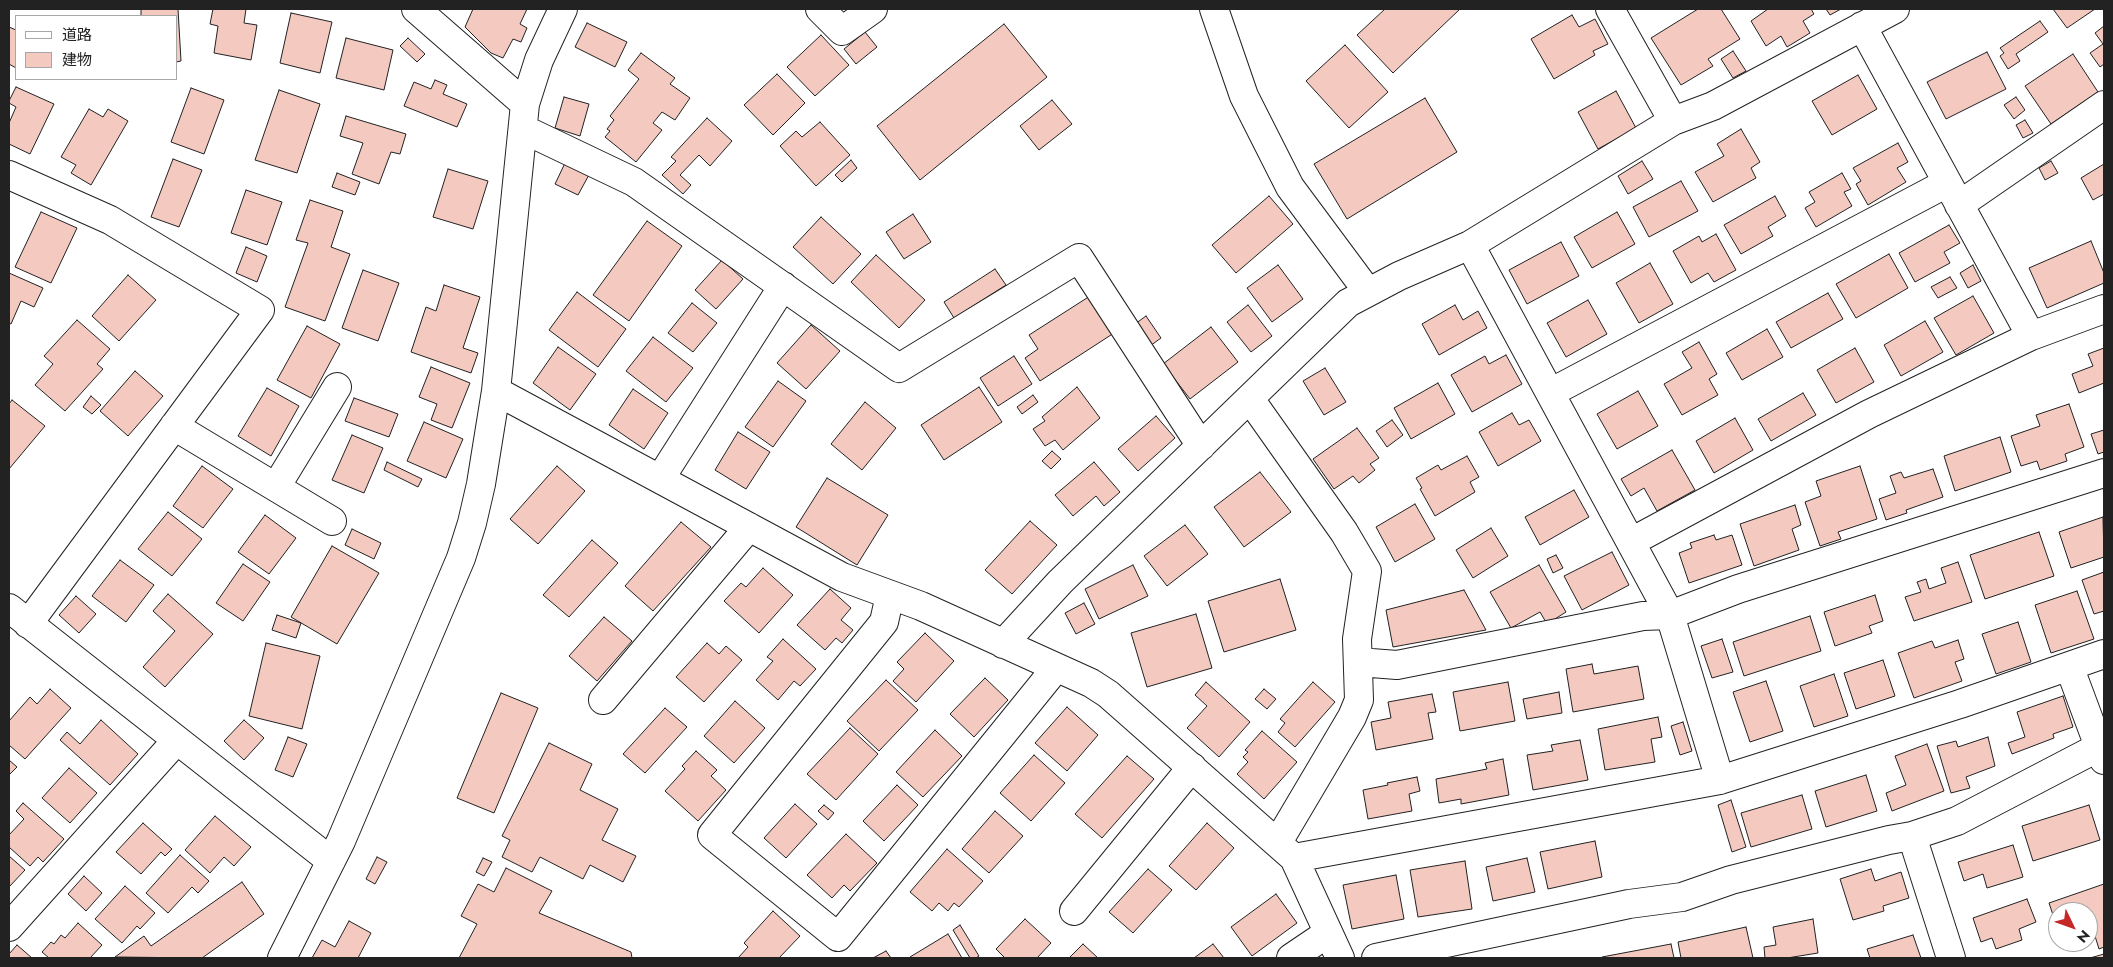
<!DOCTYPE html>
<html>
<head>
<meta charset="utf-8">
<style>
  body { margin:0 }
  #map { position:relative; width:2113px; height:967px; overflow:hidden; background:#fff; font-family:Jost,"Noto Sans JP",sans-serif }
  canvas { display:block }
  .frame { position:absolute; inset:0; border:10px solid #222; pointer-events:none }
  .legend { position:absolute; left:15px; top:15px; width:162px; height:65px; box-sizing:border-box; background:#fff; border:1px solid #a7a7a7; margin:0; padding:6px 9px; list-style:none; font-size:15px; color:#222 }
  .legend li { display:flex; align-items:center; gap:10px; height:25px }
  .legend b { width:25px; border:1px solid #a7a7a7 }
  .north { position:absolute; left:2048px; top:902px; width:50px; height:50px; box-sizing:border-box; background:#fff; border:1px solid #a7a7a7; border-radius:50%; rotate:132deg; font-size:14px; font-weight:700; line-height:20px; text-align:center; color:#222 }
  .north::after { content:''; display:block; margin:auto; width:18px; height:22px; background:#c62828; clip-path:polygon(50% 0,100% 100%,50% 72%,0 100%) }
</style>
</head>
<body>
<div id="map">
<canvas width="2113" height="967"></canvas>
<div class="frame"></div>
<ul class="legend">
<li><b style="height:6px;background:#fff"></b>道路</li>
<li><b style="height:14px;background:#f3c9c0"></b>建物</li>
</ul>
<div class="north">N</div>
</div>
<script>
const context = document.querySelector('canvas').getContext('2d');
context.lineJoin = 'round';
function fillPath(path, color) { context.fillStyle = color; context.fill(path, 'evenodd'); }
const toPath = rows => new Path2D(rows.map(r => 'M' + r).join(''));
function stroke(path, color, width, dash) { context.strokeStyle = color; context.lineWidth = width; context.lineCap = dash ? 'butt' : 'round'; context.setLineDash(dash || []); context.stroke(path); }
const building = toPath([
  [141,9,178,9,181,61,176,62,176,16,141,16,141,9],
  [213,9,246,9,244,23,257,25,251,60,214,53,218,26,210,24,213,9],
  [473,9,527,9,520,24,527,28,521,42,513,39,503,58,491,53,465,27,473,9],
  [1385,9,1460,9,1393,73,1357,35,1385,9],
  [1698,9,1721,9,1740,39,1708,59,1713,66,1681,85,1651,38,1698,9],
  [1768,9,1811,9,1814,14,1803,21,1810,33,1787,47,1781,36,1766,46,1751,21,1768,9],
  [1826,9,1841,9,1830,15,1826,9],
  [2053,9,2095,9,2067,28,2053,9],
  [291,13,332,22,320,73,280,63,291,13],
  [1572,15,1579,27,1595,19,1608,44,1593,51,1595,55,1554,79,1531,39,1572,15],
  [2040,21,2048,32,2016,54,2020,61,2008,69,2000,56,2004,53,2000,48,2040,21],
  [587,23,627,42,615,67,575,47,587,23],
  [1004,24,1047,77,920,180,877,126,1004,24],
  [2104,26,2104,64,2100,67,2090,53,2103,44,2095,33,2104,26],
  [9,27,16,30,16,68,9,64,9,27],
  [865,32,877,47,856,64,844,49,865,32],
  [821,35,849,65,815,96,787,67,821,35],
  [346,38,393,50,384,90,336,78,346,38],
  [408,38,425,54,417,62,400,46,408,38],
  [1345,45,1388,92,1349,128,1306,81,1345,45],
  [1733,51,1746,71,1733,78,1721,59,1733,51],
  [1987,52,2006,89,1946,119,1927,82,1987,52],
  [641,53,675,78,670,84,690,98,675,120,662,112,653,123,662,130,636,162,605,137,610,131,607,129,614,120,610,116,639,79,628,70,641,53],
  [2073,54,2098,92,2051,124,2025,86,2073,54],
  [777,74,805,103,773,135,744,105,777,74],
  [1858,75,1877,109,1832,135,1812,101,1858,75],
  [435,80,447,85,443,94,467,104,457,127,404,106,414,82,431,89,435,80],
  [16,87,54,104,30,154,9,144,9,123,16,107,9,103,9,101,16,87],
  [191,88,224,100,204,154,171,142,191,88],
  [279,90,320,104,297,173,255,160,279,90],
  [1616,91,1636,128,1598,149,1578,112,1616,91],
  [564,97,589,104,580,136,555,128,564,97],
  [2016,97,2025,110,2014,119,2004,105,2016,97],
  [1425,98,1457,152,1347,219,1314,164,1425,98],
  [1052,100,1072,124,1039,150,1020,126,1052,100],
  [89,109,103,117,108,109,128,121,91,185,71,173,76,165,61,157,89,109],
  [346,116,406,134,400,154,391,152,379,184,352,174,363,143,340,136,346,116],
  [707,118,732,141,710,166,699,155,680,175,691,185,683,194,662,175,676,161,671,157,707,118],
  [2025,120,2033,133,2023,138,2016,125,2025,120],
  [820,122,850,155,816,186,780,146,796,131,802,137,820,122],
  [1741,129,1760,162,1751,168,1756,178,1713,202,1695,172,1724,156,1717,144,1741,129],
  [1898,143,1908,162,1897,168,1906,182,1868,205,1856,184,1861,181,1853,168,1898,143],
  [173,159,202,170,179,227,151,217,173,159],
  [851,160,857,168,842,182,835,175,851,160],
  [566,161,590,173,578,195,555,184,566,161],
  [1642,161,1653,179,1628,194,1618,176,1642,161],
  [2051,161,2058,173,2045,180,2039,168,2051,161],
  [2104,164,2104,194,2093,200,2081,178,2104,164],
  [448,169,488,181,473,229,433,217,448,169],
  [337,173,360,182,355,195,332,187,337,173],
  [1842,173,1851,189,1844,192,1852,206,1816,227,1805,208,1815,202,1809,192,1842,173],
  [1681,181,1698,211,1649,237,1633,207,1681,181],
  [246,190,282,202,267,245,231,233,246,190],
  [1269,196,1293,224,1236,273,1212,245,1269,196],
  [1775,196,1786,216,1768,227,1773,236,1741,254,1724,225,1775,196],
  [310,200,343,211,331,247,350,254,325,321,285,307,308,243,296,240,310,200],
  [41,212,77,228,51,283,15,267,41,212],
  [1617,212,1635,244,1592,268,1574,237,1617,212],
  [913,214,931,242,904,259,886,232,913,214],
  [821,217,861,254,833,284,793,247,821,217],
  [647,221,682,246,629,321,593,295,647,221],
  [1949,225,1960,243,1944,252,1950,263,1915,282,1899,253,1949,225],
  [1716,234,1736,270,1714,282,1708,273,1691,283,1673,251,1699,236,1702,242,1716,234],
  [2091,241,2104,273,2104,283,2047,308,2029,268,2091,241],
  [1561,242,1579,276,1527,304,1509,270,1561,242],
  [246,247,267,256,257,282,236,273,246,247],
  [1889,254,1908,288,1856,318,1836,284,1889,254],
  [876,255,925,300,899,328,851,282,876,255],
  [722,260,743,279,716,309,695,290,722,260],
  [1650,263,1673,304,1639,323,1616,283,1650,263],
  [1278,265,1303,299,1272,322,1247,288,1278,265],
  [1973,265,1981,281,1968,288,1960,273,1973,265],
  [995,269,1006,285,954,318,944,302,995,269],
  [363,270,399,283,378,341,342,328,363,270],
  [9,273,43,288,34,307,21,301,11,324,9,323,9,273],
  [128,275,156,300,119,341,92,316,128,275],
  [1950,277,1957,288,1938,298,1931,287,1950,277],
  [444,285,480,297,463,348,478,353,471,373,411,352,426,307,436,311,444,285],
  [577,292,626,329,598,367,549,330,577,292],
  [1828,293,1843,319,1791,348,1776,322,1828,293],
  [1090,296,1114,333,1040,381,1025,358,1038,349,1029,335,1090,296],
  [1973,296,1994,333,1956,355,1934,318,1973,296],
  [1588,300,1607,334,1566,357,1547,323,1588,300],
  [692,303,717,323,693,352,668,333,692,303],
  [1248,305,1272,336,1251,352,1227,322,1248,305],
  [1455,305,1463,320,1478,311,1487,328,1439,355,1422,324,1455,305],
  [1146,316,1161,338,1150,346,1135,324,1146,316],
  [77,320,110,349,97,364,103,369,65,411,35,385,53,364,44,356,77,320],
  [1925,321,1943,352,1901,376,1884,345,1925,321],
  [811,325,840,351,806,389,777,363,811,325],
  [307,326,340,344,311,398,277,380,307,326],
  [1211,327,1238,362,1190,399,1163,364,1211,327],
  [1767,329,1783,357,1742,380,1726,353,1767,329],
  [653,337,693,368,666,402,626,371,653,337],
  [1699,342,1717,374,1709,379,1718,395,1682,415,1664,384,1692,368,1682,352,1699,342],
  [558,347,596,374,570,410,533,383,558,347],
  [1855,348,1874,382,1836,403,1817,370,1855,348],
  [2104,348,2104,383,2079,393,2072,374,2093,366,2088,354,2104,348],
  [1506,355,1522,384,1472,412,1451,375,1485,356,1489,364,1506,355],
  [1014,356,1032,384,998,406,980,378,1014,356],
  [431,367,470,383,452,428,431,420,437,404,419,397,431,367],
  [1325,368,1346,402,1324,415,1303,381,1325,368],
  [135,371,163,396,128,436,100,411,135,371],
  [778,381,806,401,773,447,745,427,778,381],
  [1438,383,1455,414,1411,439,1394,408,1438,383],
  [979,387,1002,422,944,460,921,425,979,387],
  [1077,387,1100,418,1063,450,1055,440,1045,446,1033,429,1045,421,1042,417,1077,387],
  [267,388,299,406,271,456,238,436,267,388],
  [633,389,668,413,644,449,609,425,633,389],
  [1638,391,1658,426,1617,449,1597,414,1638,391],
  [1803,393,1816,415,1771,441,1758,419,1803,393],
  [1033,395,1038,402,1022,414,1017,407,1033,395],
  [91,396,101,405,92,414,83,407,91,396],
  [354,398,398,414,389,437,345,421,354,398],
  [12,400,45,426,9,469,9,404,12,400],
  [865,402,896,428,862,470,831,444,865,402],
  [2069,404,2084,447,2065,454,2067,461,2040,470,2037,461,2021,466,2011,436,2040,426,2036,415,2069,404],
  [1512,413,1519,425,1529,420,1541,441,1498,466,1479,432,1512,413],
  [1156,416,1175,438,1138,471,1118,449,1156,416],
  [1735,418,1753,450,1714,473,1696,441,1735,418],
  [1392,420,1403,435,1387,447,1376,431,1392,420],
  [424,422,463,439,446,478,407,461,424,422],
  [1357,428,1379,458,1370,464,1375,470,1359,483,1353,476,1334,489,1313,459,1357,428],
  [2104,430,2104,452,2098,454,2091,434,2104,430],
  [738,432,770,452,746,489,715,470,738,432],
  [352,435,383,448,364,493,332,480,352,435],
  [2000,437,2011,472,1955,491,1944,456,2000,437],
  [1672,450,1695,490,1657,511,1644,488,1631,496,1621,479,1672,450],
  [1052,451,1061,459,1051,469,1042,461,1052,451],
  [1467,456,1479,477,1470,482,1475,492,1435,516,1420,489,1422,488,1416,478,1438,465,1441,470,1467,456],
  [387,462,422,479,418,487,384,470,387,462],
  [1094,462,1120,492,1104,506,1096,496,1073,516,1055,495,1094,462],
  [202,466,233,489,203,528,173,506,202,466],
  [557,466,585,491,538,544,510,519,557,466],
  [1860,466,1877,519,1838,532,1841,539,1820,546,1805,502,1821,496,1816,481,1860,466],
  [1933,469,1943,497,1906,510,1907,513,1886,520,1879,499,1896,493,1890,476,1901,472,1904,478,1933,469],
  [1260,472,1291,512,1244,547,1214,507,1260,472],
  [827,478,888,515,857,565,796,527,827,478],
  [1574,490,1589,517,1540,545,1525,517,1574,490],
  [1415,504,1435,539,1395,562,1376,527,1415,504],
  [1795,505,1801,525,1792,529,1799,550,1754,566,1740,524,1795,505],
  [168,512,202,539,172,576,138,549,168,512],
  [265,515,296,538,269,574,238,552,265,515],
  [2103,517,2104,557,2071,568,2059,532,2103,517],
  [1030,521,1057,545,1012,594,985,570,1030,521],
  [681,522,711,547,653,611,625,586,681,522],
  [1185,525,1208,554,1167,586,1144,556,1185,525],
  [1491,528,1508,556,1473,578,1456,550,1491,528],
  [352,529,381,543,374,559,345,545,352,529],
  [2039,532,2054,576,1985,599,1970,555,2039,532],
  [1714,535,1716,540,1732,535,1742,565,1689,583,1679,553,1692,548,1690,543,1714,535],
  [592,540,618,563,569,617,543,595,592,540],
  [332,546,379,573,337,644,291,617,332,546],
  [1612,552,1629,585,1582,610,1564,576,1612,552],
  [1556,555,1563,568,1553,573,1547,559,1556,555],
  [120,560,154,585,126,622,92,596,120,560],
  [1958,562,1972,602,1914,621,1905,597,1921,592,1917,582,1926,579,1929,589,1946,583,1941,568,1958,562],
  [243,564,270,582,243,621,216,603,243,564],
  [1133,565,1148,596,1099,619,1085,589,1133,565],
  [1539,565,1566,612,1547,624,1540,612,1511,628,1490,592,1539,565],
  [763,568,793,595,759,633,724,601,741,583,746,587,763,568],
  [2104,572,2104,611,2094,614,2082,580,2104,572],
  [1280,579,1296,630,1224,652,1208,601,1280,579],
  [830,589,851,608,841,620,853,630,842,643,836,638,825,650,797,625,830,589],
  [1464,590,1486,630,1393,647,1386,610,1464,590],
  [2077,591,2094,639,2051,653,2035,605,2077,591],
  [168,594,213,634,165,687,143,667,175,631,153,611,168,594],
  [1875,595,1883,621,1869,626,1872,633,1835,646,1824,612,1875,595],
  [76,596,96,614,79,633,59,615,76,596],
  [1084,603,1095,624,1076,634,1065,613,1084,603],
  [1196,614,1212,668,1147,687,1131,633,1196,614],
  [277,615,301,623,296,638,272,630,277,615],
  [1810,616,1821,651,1744,676,1733,642,1810,616],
  [604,617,632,641,597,681,569,656,604,617],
  [2018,622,2031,662,1996,674,1982,634,2018,622],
  [925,633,954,661,916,702,893,681,904,669,897,662,925,633],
  [783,639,816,669,800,686,794,681,778,700,756,680,773,661,767,657,783,639],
  [1722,639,1733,672,1712,678,1701,646,1722,639],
  [1958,640,1964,659,1955,662,1962,681,1914,698,1898,653,1932,641,1935,648,1958,640],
  [266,643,320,656,302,729,249,716,266,643],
  [707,643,719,654,726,646,742,660,704,702,676,677,707,643],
  [1883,660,1895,696,1856,709,1844,673,1883,660],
  [1592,664,1594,674,1638,666,1644,699,1573,712,1566,669,1592,664],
  [1834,674,1848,716,1814,727,1800,686,1834,674],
  [985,678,1008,700,974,737,950,714,985,678],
  [886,680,918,710,879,751,847,721,886,680],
  [1766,681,1783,731,1750,742,1733,692,1766,681],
  [1206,682,1250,722,1219,757,1187,728,1207,706,1195,695,1206,682],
  [1313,682,1335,702,1295,747,1278,732,1285,723,1280,719,1313,682],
  [1508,682,1515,721,1460,731,1453,692,1508,682],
  [50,689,71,708,25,759,9,745,9,721,30,697,37,704,50,689],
  [1264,689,1276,699,1267,709,1255,699,1264,689],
  [1559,692,1562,713,1527,719,1523,699,1559,692],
  [501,693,538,708,494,813,457,798,501,693],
  [1432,694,1436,712,1428,713,1433,739,1376,750,1371,722,1391,718,1388,702,1432,694],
  [2063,696,2073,727,2053,734,2054,738,2012,754,2008,743,2025,737,2017,712,2063,696],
  [735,701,765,728,734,763,704,736,735,701],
  [1067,707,1098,735,1067,771,1035,743,1067,707],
  [665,708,687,727,645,773,623,754,665,708],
  [1658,717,1662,737,1651,739,1655,762,1605,770,1598,729,1658,717],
  [101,720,138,754,110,785,60,740,67,732,80,744,101,720],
  [244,720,264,738,244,760,224,741,244,720],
  [1683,722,1692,751,1680,755,1671,726,1683,722],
  [850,728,878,754,836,800,807,774,850,728],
  [935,730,962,756,923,797,896,772,935,730],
  [1262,731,1297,762,1264,799,1237,774,1248,762,1243,757,1248,752,1245,750,1262,731],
  [288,737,307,744,293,777,275,770,288,737],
  [1988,737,1995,766,1966,777,1970,788,1951,793,1937,746,1956,741,1958,747,1988,737],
  [1580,740,1588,780,1533,790,1527,755,1553,751,1551,745,1580,740],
  [549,743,592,764,580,790,618,809,602,840,636,856,623,882,590,865,583,879,540,857,532,872,502,857,510,840,502,836,549,743],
  [1927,744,1944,791,1892,811,1886,793,1906,785,1895,756,1927,744],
  [696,751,717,770,711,776,726,790,698,821,665,791,685,769,682,766,696,751],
  [1034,755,1065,783,1031,821,1000,793,1034,755],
  [1127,756,1154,779,1102,838,1075,814,1127,756],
  [1503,759,1509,795,1461,804,1461,799,1439,803,1436,779,1487,769,1485,763,1503,759],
  [9,760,17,767,10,774,9,773,9,760],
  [69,768,97,793,70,823,42,798,69,768],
  [1866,775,1877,811,1826,827,1815,791,1866,775],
  [1417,777,1420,791,1409,794,1412,811,1368,819,1363,790,1388,785,1387,783,1417,777],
  [897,785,918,805,884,841,863,821,897,785],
  [1802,795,1812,829,1751,847,1741,813,1802,795],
  [1731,800,1746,847,1732,852,1718,805,1731,800],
  [23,803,64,839,43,862,38,857,30,866,9,847,9,835,24,819,16,811,23,803],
  [795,804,817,824,786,858,764,838,795,804],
  [824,805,834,813,828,820,818,811,824,805],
  [2089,805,2100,840,2033,861,2022,826,2089,805],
  [995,811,1023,836,989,873,962,849,995,811],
  [215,816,251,847,234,866,224,857,210,873,185,850,215,816],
  [143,823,172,849,165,856,161,852,141,874,116,852,143,823],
  [1207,823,1234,848,1196,890,1169,866,1207,823],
  [846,834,877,863,850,891,844,885,832,898,807,875,846,834],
  [1595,841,1602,877,1548,889,1540,852,1595,841],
  [2013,845,2023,877,1987,888,1983,874,1964,881,1958,862,2013,845],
  [947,849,983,881,959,907,954,903,948,911,939,903,932,911,910,892,947,849],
  [180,855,209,881,198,893,192,887,168,913,146,893,180,855],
  [9,856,25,870,9,887,9,856],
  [377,857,387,862,375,884,366,879,377,857],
  [483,858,492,862,484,876,476,872,483,858],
  [1527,858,1535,892,1493,901,1486,867,1527,858],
  [1465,861,1472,909,1418,917,1410,870,1465,861],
  [506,868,552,891,539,913,631,952,632,958,459,958,477,924,461,916,478,884,494,892,506,868],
  [1148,869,1172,890,1133,933,1109,912,1148,869],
  [1871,869,1875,881,1901,872,1909,898,1883,906,1884,911,1853,920,1840,879,1871,869],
  [1396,875,1404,919,1352,929,1343,885,1396,875],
  [84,876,102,893,86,911,68,894,84,876],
  [242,882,264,914,202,958,115,957,144,936,151,946,242,882],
  [2104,884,2104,947,2099,949,2095,936,2088,939,2088,912,2058,912,2058,930,2049,903,2104,884],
  [125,886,155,913,140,929,137,926,122,943,95,919,125,886],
  [1276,894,1297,923,1252,956,1231,927,1276,894],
  [2027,899,2036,922,2019,929,2022,940,1996,949,1992,938,1981,942,1973,918,2027,899],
  [773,911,800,936,779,958,738,958,748,947,744,943,773,911],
  [1025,919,1051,943,1037,958,1005,958,996,949,1025,919],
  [1813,919,1818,953,1787,958,1765,958,1764,947,1776,945,1773,927,1813,919],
  [349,921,371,933,358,958,312,958,322,940,335,947,349,921],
  [78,923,102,945,90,958,49,958,42,952,51,942,54,944,61,935,65,938,78,923],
  [960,925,979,956,976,958,970,958,953,930,960,925],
  [1746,927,1753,958,1681,958,1678,942,1746,927],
  [948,934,962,958,911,958,910,957,948,934],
  [1913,935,1921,958,1870,958,1867,949,1913,935],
  [2062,942,2078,942,2064,947,2062,942],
  [1083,944,1098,958,1069,958,1083,944],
  [1213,944,1224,958,1194,958,1213,944],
  [1671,944,1674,958,1602,958,1602,957,1671,944],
  [17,945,32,958,9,958,9,954,17,945],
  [886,951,891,958,873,958,886,951],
  [2104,954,2104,958,2090,958,2104,954]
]);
const street = toPath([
  [416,9,525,104],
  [820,9,842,31,873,9],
  [1214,9,1244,96,1290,187,1368,292],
  [1610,9,1673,121],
  [1862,26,2031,336],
  [523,129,634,182,899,368,1079,258,1201,446],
  [9,175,110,220,260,310,28,624],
  [1959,205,2104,105],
  [1470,245,1670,615,1720,780],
  [496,391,842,577,921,606,1091,683,1108,694,1294,858,1340,958],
  [1550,393,1947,183],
  [1250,399,1344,532,1367,571,1357,639,1359,700,1352,717,1278,842],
  [174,426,332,521],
  [660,479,783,286],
  [276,487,337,387],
  [1631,542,1869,414,2031,336,2104,309],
  [890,595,884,622,712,835,838,937,1056,668],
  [9,608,331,861],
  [1003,644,1060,582,1348,303,1399,276,1470,245,1673,121,1713,106,1895,9],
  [1358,662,1397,665,1643,616,1670,615,1738,589,2104,473],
  [2069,666,2104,760],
  [603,700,749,527],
  [1912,836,1951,958],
  [1294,858,1720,780,1960,704,2104,654],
  [1074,911,1192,767],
  [9,927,177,740],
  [282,958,341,841,461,558,472,523,481,484,496,391,525,104,539,60,563,9],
  [1291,958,1328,933],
  [1376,958,1629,904,1682,897,1731,880,1889,840,1912,836,1957,821,2099,747]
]);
fillPath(building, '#f3c9c0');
stroke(building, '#222', 1);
stroke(street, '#222', 30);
stroke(street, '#fff', 28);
</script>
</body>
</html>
